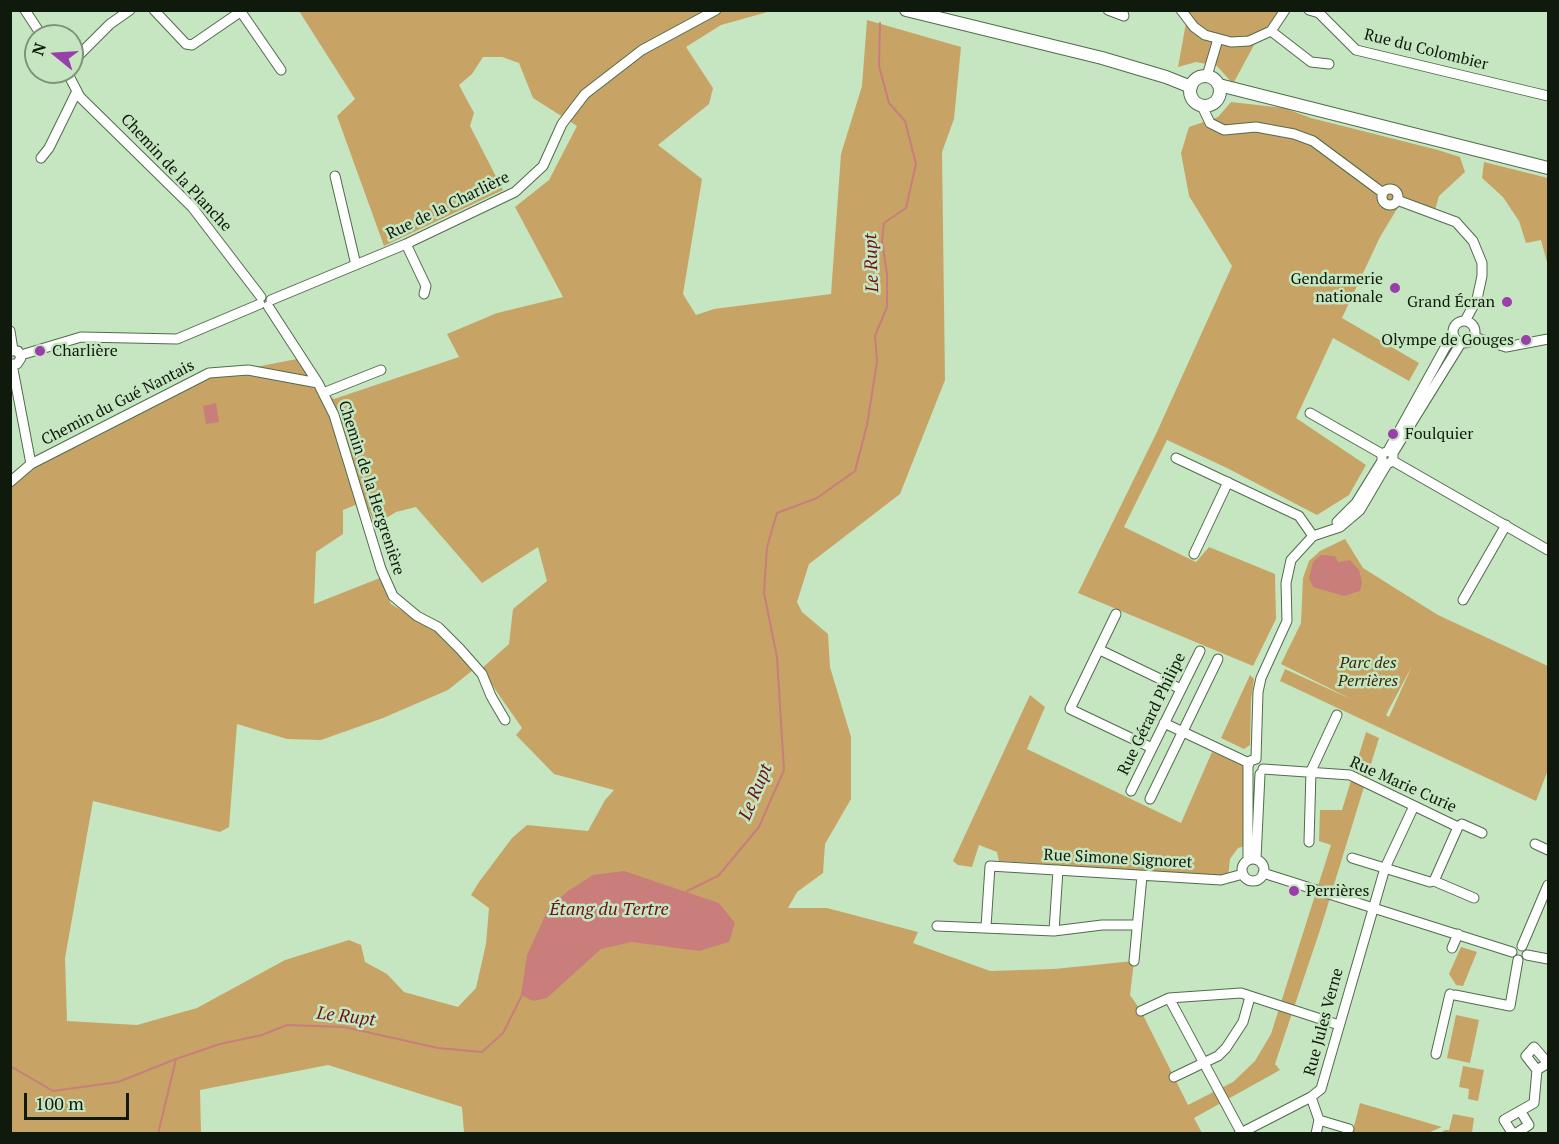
<!DOCTYPE html>
<html>
<head>
<meta charset="utf-8">
<style>
  body { margin:0 }
  #map { position:relative; width:1559px; height:1144px; overflow:hidden; background:#c6e6c1; font-family:"PT Serif",serif }
  canvas { display:block }
  .frame { position:absolute; inset:0; border:12px solid #0f1a0d; pointer-events:none }
  .north { position:absolute; left:24px; top:24px; width:60px; height:60px; box-sizing:border-box; background:#c6e6c1; border:2px solid #7d9479; border-radius:50%; rotate:288deg; font-size:16px; font-weight:700; line-height:24px; text-align:center; color:#0f1a0d }
  .north::after { content:''; display:block; margin:auto; width:21px; height:27px; background:#993faa; clip-path:polygon(50% 0,100% 100%,50% 72%,0 100%) }
  .scale { position:absolute; left:24px; top:1093px; width:105px; height:27px; box-sizing:border-box; border:3px solid #0f1a0d; border-top:0; padding-left:8px; font-size:18px; line-height:21px; white-space:nowrap; color:#0f1a0d; -webkit-text-stroke:4px #c6e6c1; paint-order:stroke }
</style>
</head>
<body>
<div id="map">
<canvas width="1559" height="1144"></canvas>
<div class="frame"></div>
<div class="north">N</div>
<div class="scale">100 m</div>
</div>
<script>
const context = document.querySelector('canvas').getContext('2d');
context.lineJoin = 'round';
function fillPath(path, color) { context.fillStyle = color; context.fill(path, 'evenodd'); }
const toPath = rows => new Path2D(rows.map(r => 'M' + r).join(''));
function stroke(path, color, width, dash) { context.strokeStyle = color; context.lineWidth = width; context.lineCap = dash ? 'butt' : 'round'; context.setLineDash(dash || []); context.stroke(path); }
function label(font, color, halo, rows, align = 'center') {
  context.font = font + ' "PT Serif",serif'; context.lineWidth = 5; context.setLineDash([]); context.textBaseline = 'middle'; context.strokeStyle = halo; context.fillStyle = color; for (const [text, x, y, turn = 0] of rows) {
    context.save(); context.translate(x, y); context.rotate((+turn || 0) * Math.PI / 180); context.textAlign = isNaN(turn) ? turn : align; if (halo) context.strokeText(text, 0, 0); context.fillText(text, 0, 0); context.restore();
  }
}
const green = toPath([
  [299,11,771,11,721,25,686,47,713,88,709,104,658,145,702,179,683,294,696,315,714,309,831,294,841,154,862,86,867,20,961,47,954,119,942,152,945,380,900,494,809,564,797,602,802,612,828,634,830,667,851,737,851,799,825,844,823,873,797,892,788,908,827,908,918,932,913,943,990,971,1054,969,1134,961,1130,995,1141,1011,1188,1105,1233,1082,1255,1061,1271,1034,1331,845,1319,841,1320,810,1342,810,1366,732,1379,738,1321,927,1275,1064,1280,1070,1194,1118,1202,1133,464,1133,462,1107,328,1065,200,1090,201,1133,11,1134,11,487,33,467,98,436,194,384,219,374,297,359,317,388,334,399,459,357,447,334,497,313,563,297,515,207,549,180,577,126,533,98,519,63,502,57,483,57,472,74,459,85,474,113,470,126,503,190,384,246,337,116,355,99],
  [365,501,375,525,396,512,416,507,482,583,538,547,547,581,513,609,509,644,481,669,522,728,516,735,554,774,614,790,605,800,588,831,527,825,512,838,479,882,471,895,489,908,486,944,476,988,458,1007,404,992,387,974,365,962,361,945,349,940,285,960,197,1008,137,1025,67,1021,65,958,93,801,220,832,229,827,237,724,287,739,321,740,383,718,448,690,478,666,431,628,391,604,380,578,314,604,316,552,343,534,343,510],
  [1188,11,1281,11,1254,45,1233,84,1217,66,1196,62,1178,67,1186,23,1191,15],
  [1231,102,1284,108,1311,118,1438,150,1460,157,1465,172,1439,196,1435,210,1403,199,1380,237,1342,318,1419,363,1409,381,1333,338,1296,418,1366,465,1349,495,1317,515,1227,468,1167,440,1124,527,1196,562,1209,547,1275,574,1276,619,1253,666,1078,593,1156,434,1232,266,1189,196,1181,153,1189,127,1218,117],
  [1484,162,1548,178,1548,266,1541,240,1526,243,1519,221,1503,197,1482,178],
  [1345,539,1363,568,1438,615,1548,666,1548,770,1536,801,1280,681,1285,669,1353,700,1281,664,1301,623,1303,578,1309,561,1320,551],
  [1412,666,1389,717,1386,715],
  [1250,675,1254,679,1251,701,1250,745,1244,749,1221,738],
  [1030,695,1045,707,1027,749,1181,823,1212,752,1242,765,1248,776,1245,846,1238,848,1230,859,1228,877,999,861,997,852,979,845,972,867,958,865,953,861],
  [1461,947,1477,952,1463,986,1456,985,1449,974],
  [1456,1015,1479,1020,1470,1063,1447,1058],
  [1463,1066,1484,1070,1478,1101,1468,1099,1469,1089,1459,1087],
  [1360,1103,1442,1127,1428,1133,1352,1134],
  [1453,1114,1474,1118,1472,1133,1440,1133,1445,1130,1449,1130]
]);
const water = toPath([
  [216,403,219,422,206,424,203,406],
  [1321,555,1335,556,1338,562,1350,560,1359,570,1362,582,1360,591,1344,596,1313,587,1309,578,1313,562],
  [624,871,719,903,735,923,729,942,699,951,632,942,601,949,547,998,533,1001,521,995,527,955,548,909,568,891,593,875]
]);
const stream = toPath([
  [687,891,718,876,759,827,784,770,777,657,764,593,767,547,777,513,817,498,855,471,867,425,877,362,875,336,887,307,887,274,882,241,884,223,906,208,916,164,905,121,889,103,879,66,880,23],
  [10,1066,53,1091,118,1082,176,1059,220,1044,262,1035,287,1025,344,1027,438,1048,482,1052,503,1033,523,993],
  [158,1134,176,1059]
]);
const minor = toPath([
  [25,10,42,36],
  [154,10,186,44,192,45,243,10],
  [1108,10,1124,16,1122,10],
  [1181,10,1194,27,1205,35,1231,42,1249,41,1271,31,1285,10],
  [1309,10,1319,13,1356,50,1548,96],
  [241,12,281,70],
  [1271,31,1311,62,1329,64],
  [72,62,110,24,130,10],
  [67,72,80,97,192,207,261,297],
  [1207,76,1218,39],
  [1202,106,1210,123,1224,130,1256,127,1294,134,1313,141,1383,193],
  [41,158,49,148,77,91],
  [335,176,356,265],
  '1382 197a8 8 0 1 1 16 0a8 8 0 1 1-16 0Z',
  [1397,200,1456,222,1473,241,1482,263,1482,276,1477,299,1465,321],
  [406,244,426,286,424,294],
  [271,300,406,244,515,192,543,166,562,124,585,94,642,50,716,10],
  [268,306,318,383,334,415,381,569,393,596,417,616,438,627,460,649,482,674,491,696,505,720],
  '1453 332a11 11 0 1 1 22 0a11 11 0 1 1-22 0Z',
  [10,331,13,350],
  [1474,337,1506,347,1548,339],
  [10,351,18,351,21,358,17,364,10,364],
  [21,355,81,337,177,339,260,304],
  [12,364,31,464],
  [323,393,381,370],
  [1310,413,1382,454],
  [1176,458,1299,516,1313,536],
  [1393,461,1548,550],
  [10,482,31,464,209,373,248,370,318,383],
  [1337,522,1356,503,1382,461,1382,454,1388,451,1446,346,1454,338],
  [1194,554,1228,482],
  [1463,600,1506,525],
  [1116,614,1070,709,1152,748],
  [1100,650,1181,689],
  [1164,723,1249,763],
  [1256,759,1258,692,1261,678,1287,621,1286,583,1291,560,1313,536,1340,527,1360,510,1387,464,1393,461,1393,453,1461,343],
  [1263,769,1350,775,1458,827],
  [1131,791,1200,651],
  [1150,799,1218,659],
  [1458,827,1462,824,1482,833],
  [1309,842,1311,771,1337,715],
  [1535,844,1548,850],
  [1352,858,1430,882,1434,881,1474,898],
  [1256,859,1260,774],
  '1242 870a11 11 0 1 1 22 0a11 11 0 1 1-22 0Z',
  [1248,860,1248,766,1250,761,1256,759],
  [1263,873,1512,952],
  [1434,881,1458,827],
  [937,926,1054,931,1102,925,1137,925],
  [986,927,990,866,1221,880,1243,874],
  [1054,931,1058,870],
  [1522,946,1548,885],
  [1452,948,1458,934],
  [1527,955,1548,959],
  [1134,961,1142,876],
  [1455,995,1510,1006,1518,960],
  [1169,998,1242,1134],
  [1141,1011,1169,998,1241,993,1339,1025],
  [1436,1054,1450,994],
  [1537,1070,1526,1056,1534,1047,1547,1062],
  [1174,1077,1218,1056,1226,1048,1243,1022,1250,997],
  [1311,1097,1319,1120,1316,1134],
  [1319,1120,1349,1129],
  [1239,1134,1311,1097,1321,1089,1385,868,1414,806],
  [1513,1134,1504,1120,1534,1103,1537,1070,1548,1063],
  [1515,1134,1529,1125,1521,1112]
]);
const major = toPath([
  [906,10,1102,58,1166,77,1191,87],
  '1190 91a15 15 0 1 1 30 0a15 15 0 1 1-30 0Z',
  [1219,85,1548,168]
]);
const markers = [
  [1395,288,6,"#993faa"],
  [1507,302,6,"#993faa"],
  [1526,340,6,"#993faa"],
  [40,351,6,"#993faa"],
  [1393,434,6,"#993faa"],
  [1294,891,6,"#993faa"]
];
const streetNames = [
  ["Rue du Colombier",1426,50,14],
  ["Chemin de la Planche",176,173,47],
  ["Rue de la Charlière",448,206,-26],
  ["Chemin du Gué Nantais",118,403,-27],
  ["Chemin de la Hergrenière",371,488,72],
  ["Rue Gérard Philipe",1152,714,-64],
  ["Rue Marie Curie",1403,785,24],
  ["Rue Simone Signoret",1118,859,3],
  ["Rue Jules Verne",1324,1022,-75]
];
const poiNames = [
  ["Gendarmerie",1383,279],
  ["nationale",1383,297],
  ["Grand Écran",1495,302],
  ["Olympe de Gouges",1514,340],
  ["Charlière",52,351,"left"],
  ["Foulquier",1405,434,"left"],
  ["Perrières",1306,891,"left"]
];
const parkNames = [
  ["Parc des",1368,663],
  ["Perrières",1368,681]
];
const waterNames = [
  ["Le Rupt",872,263,-92],
  ["Le Rupt",756,792,-67],
  ["Étang du Tertre",609,910],
  ["Le Rupt",346,1017,7]
];
fillPath(green, '#c7a466');
fillPath(water, '#c97e7c');
stroke(stream, '#c97e7c', 2);
stroke(minor, '#506c4c', 11);
stroke(major, '#506c4c', 14);
stroke(minor, '#fff', 9);
stroke(major, '#fff', 12);
for (const [x, y, r, color] of markers) { const dot = new Path2D(); dot.arc(x, y, r, 0, 2 * Math.PI); context.fillStyle = color; context.fill(dot); stroke(dot, '#c6e6c1', 2); }
label('16px', '#0f1a0d', '#c6e6c1', streetNames);
label('16px', '#0f1a0d', '#c6e6c1', poiNames, 'right');
label('italic 16px', '#392a0c', '#c6e6c1', parkNames);
label('italic 18px', '#6d111b', '#c6e6c1', waterNames);
</script>
</body>
</html>
